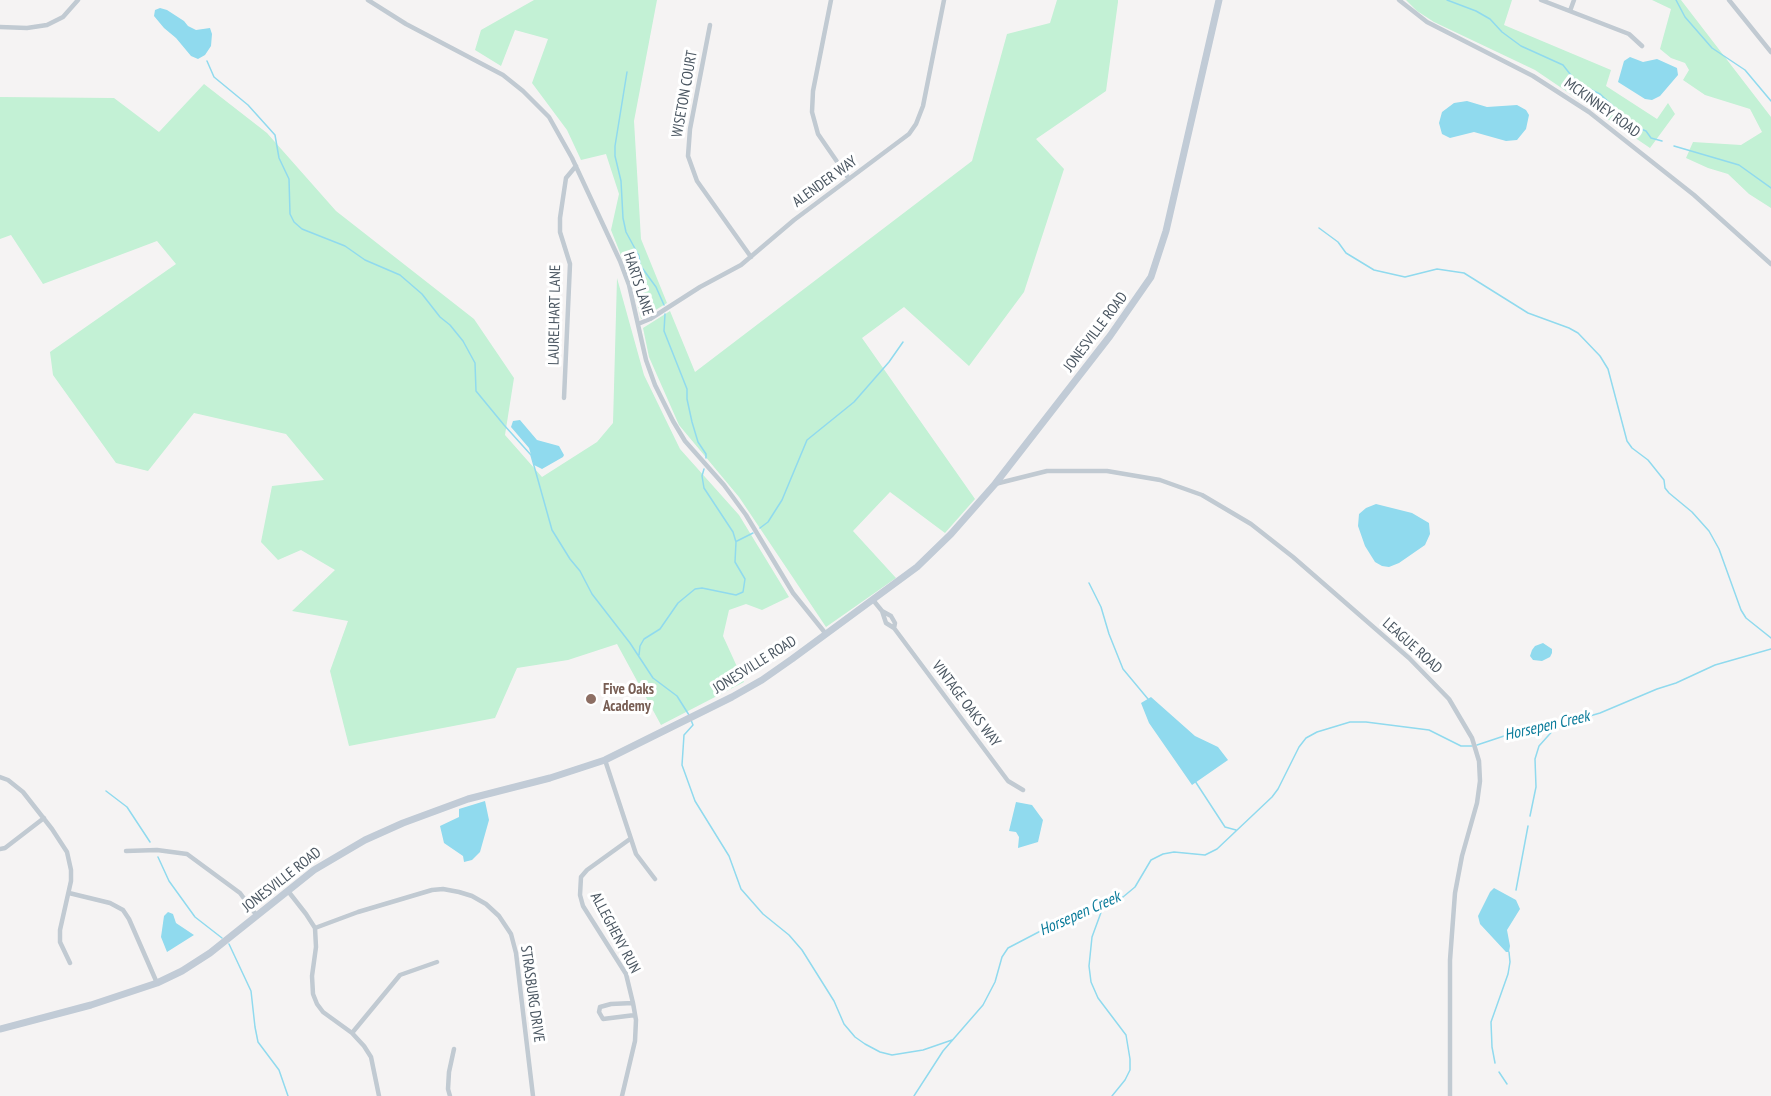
<!DOCTYPE html>
<html>
<head>
<meta charset="utf-8">
<style>
  body { margin:0 }
  canvas { display:block; background:#f5f3f3 }
</style>
</head>
<body>
<canvas width="1771" height="1096"></canvas>
<script>
const context = document.querySelector('canvas').getContext('2d');
context.lineJoin = 'round';
function fillPath(path, color) { context.fillStyle = color; context.fill(path, 'evenodd'); }
const toPath = rows => new Path2D(rows.map(r => 'M' + r).join(''));
function stroke(path, color, width, dash) { context.strokeStyle = color; context.lineWidth = width; context.lineCap = dash ? 'butt' : 'round'; context.setLineDash(dash || []); context.stroke(path); }
function label(font, color, halo, rows, align = 'center') {
  context.font = font + ' "PT Sans Narrow",sans-serif'; context.lineWidth = 6; context.setLineDash([]); context.textBaseline = 'middle'; context.strokeStyle = halo; context.fillStyle = color; for (const [text, x, y, turn = 0] of rows) {
    context.save(); context.translate(x, y); context.rotate((+turn || 0) * Math.PI / 180); context.textAlign = isNaN(turn) ? turn : align; if (halo) context.strokeText(text, 0, 0); context.fillText(text, 0, 0); context.restore();
  }
}
const green = toPath([
  [534,0,657,0,634,121,641,239,667,303,641,319,632,283,611,230,619,194,606,154,581,160,567,130,532,83,548,39,515,30,501,66,475,50,481,30],
  [1057,0,1118,0,1118,2,1106,91,1036,139,1064,169,1024,292,969,366,904,307,862,338,975,499,945,533,890,492,853,531,896,578,826,627,739,497,679,425,649,357,643,328,670,311,695,372,972,161,1007,34,1050,23],
  [1406,0,1512,0,1504,25,1611,70,1606,86,1657,119,1668,103,1675,114,1650,148,1535,70,1434,22,1417,11],
  [1652,0,1681,0,1771,117,1771,208,1749,194,1728,174,1708,168,1686,158,1693,142,1741,145,1762,132,1750,109,1705,95,1683,80,1689,70,1685,63,1671,58,1660,49,1671,9],
  [204,84,267,133,336,211,474,319,514,378,505,435,542,477,597,442,613,423,617,278,644,375,680,449,739,515,789,597,762,610,746,604,729,610,723,636,744,682,661,725,617,644,568,660,517,668,495,718,349,746,330,671,348,621,292,611,335,570,301,550,278,560,261,542,272,486,324,480,286,434,194,413,148,471,116,463,53,375,50,352,176,264,157,241,43,284,11,235,0,239,0,97,114,98,159,132]
]);
const water = toPath([
  [160,8,167,10,184,21,188,26,196,30,210,28,212,34,211,46,205,55,198,59,191,56,176,38,164,28,154,16,155,10],
  [1630,57,1643,62,1657,59,1677,68,1678,75,1660,96,1652,100,1645,99,1618,82,1624,61],
  [1467,101,1487,107,1517,105,1526,110,1529,115,1526,129,1517,140,1506,141,1474,132,1450,138,1442,134,1439,123,1442,112,1454,103],
  [520,420,537,440,559,446,564,455,563,457,542,469,534,465,529,448,511,427,513,421],
  [1376,504,1412,513,1429,523,1430,534,1425,545,1399,563,1389,567,1382,566,1375,562,1365,546,1358,526,1359,514,1366,508],
  [1543,643,1552,649,1552,653,1550,657,1542,661,1533,660,1530,656,1532,650,1535,646],
  [1151,697,1195,736,1218,747,1228,760,1192,785,1149,723,1141,703],
  [485,801,489,820,480,852,472,860,464,862,463,856,444,843,440,826,459,817,459,809],
  [1016,802,1032,805,1043,820,1038,842,1018,848,1019,837,1016,832,1009,831],
  [1494,888,1516,900,1520,909,1507,930,1510,946,1509,952,1506,952,1480,924,1478,916,1490,892],
  [168,912,173,914,176,923,194,935,167,952,161,937,164,916]
]);
const stream = toPath([
  [1447,0,1476,11,1490,19,1502,32,1521,46,1563,65,1577,83,1600,94,1636,127,1646,131,1651,138,1662,141],
  [1676,0,1685,17,1712,48,1745,70,1771,101],
  [207,61,214,77,248,105,275,135,279,158,289,179,290,214,294,222,302,229,345,246,365,260,400,275,422,294,440,317,450,325,463,341,475,363,476,391,504,425,531,455,552,530,570,559,580,571,592,594,630,643,653,678,677,696,689,715],
  [627,72,615,146,615,156,621,181,623,218,626,232,639,256,640,265,656,287,664,305],
  [1674,146,1739,165,1771,188],
  [1319,228,1338,242,1346,253,1374,270,1405,277,1437,269,1464,273,1528,313,1569,328,1578,333,1600,356,1608,369,1627,441,1632,448,1648,460,1664,480,1665,488,1669,493,1692,512,1709,531,1719,549,1741,610,1746,618,1771,638],
  [665,314,664,331,687,389,687,399,692,422,698,442,706,454,706,458],
  [760,528,768,522,782,500,807,440,854,402,889,362,903,342],
  [737,541,753,533],
  [1089,583,1101,607,1109,634,1123,669,1148,699],
  [639,655,640,646,644,639,660,629,678,603,695,589,702,588,736,595,743,592,745,579,735,562,736,542,733,532,704,488,702,476,704,469],
  [691,720,693,725,684,735,682,765,695,801,729,856,741,889,763,914,789,935,802,950,834,1001,844,1024,855,1037,865,1044,880,1052,892,1055,923,1050,952,1040],
  [1477,745,1534,726,1556,726,1600,713,1657,689,1676,683,1715,665,1771,649],
  [1195,781,1225,827,1236,830],
  [106,791,127,807,150,842],
  [1530,816,1536,787,1535,759,1539,746,1556,727],
  [158,857,169,881,195,917,222,938],
  [1516,890,1528,826],
  [1103,907,1092,937,1089,966,1091,982,1098,998,1126,1035,1130,1059,1130,1070,1125,1080,1112,1096],
  [229,944,251,991,255,1027,258,1042,279,1070,288,1096],
  [1495,1063,1492,1047,1491,1022,1508,974,1510,962,1509,952],
  [1499,1072,1507,1084],
  [914,1096,943,1051,983,1005,995,982,1002,957,1008,948,1054,924,1123,897,1135,887,1151,860,1163,854,1174,852,1205,855,1217,849,1272,797,1278,789,1299,747,1306,738,1317,732,1350,722,1366,722,1429,730,1461,746,1472,746]
]);
const street = toPath([
  [368,0,406,24,503,75,523,91,549,117,572,158,620,261,629,285,646,360,655,385,673,421,685,441,724,485,746,515,793,593,826,634],
  [831,0,813,91,812,112,818,134,849,179],
  [1399,0,1427,22,1533,76,1589,112,1694,195,1771,264],
  [1541,0,1629,34,1642,46],
  [1729,0,1771,52],
  [1570,11,1574,0],
  [710,25,690,129,688,156,697,181,751,257],
  [0,27,27,28,47,25,63,17,78,0],
  [638,324,650,319,700,287,741,265,794,220,909,134,916,124,923,106,944,0],
  [564,398,570,264,560,232,560,218,566,178,576,166],
  [995,484,1047,471,1107,471,1160,480,1202,495,1251,524,1293,557,1409,658,1449,699,1472,738,1479,761,1480,781,1477,803,1462,856,1455,893,1450,960,1450,1096],
  [873,600,882,611,886,623,894,628,1008,781,1023,790],
  [882,611,891,616,895,623,894,628],
  [605,760,636,854,655,879],
  [0,777,8,780,23,792,52,829,67,852,71,870,71,881,60,930,60,942,70,963],
  [0,849,5,848,44,818],
  [126,851,157,850,187,854,240,893,257,916],
  [288,891,306,914,315,928,316,947,312,976,313,994,317,1004,323,1012,352,1033,364,1046,371,1057,379,1096],
  [69,893,110,903,123,910,129,919,157,983],
  [315,928,358,912,432,890,443,889,459,892,472,896,486,904,499,916,511,934,516,953,533,1096],
  [633,1003,611,1004,600,1007,599,1012,603,1019,635,1015],
  [352,1033,400,975,437,962],
  [450,1096,448,1089,449,1072,454,1049],
  [622,1096,635,1041,636,1020,633,1003,626,974,583,906,580,895,581,877,587,870,630,839]
]);
const secondary = toPath([
  [0,1029,91,1005,157,983,182,971,210,953,314,870,365,840,403,823,468,799,550,778,605,760,732,697,762,680,792,659,917,567,951,534,995,484,1110,336,1151,277,1166,231,1219,0]
]);
const markers = [
  [591,699,6,"#8d6e63"]
];
const streetNames = [
  ["WISETON COURT",685,94,-80],
  ["MCKINNEY ROAD",1602,108,36],
  ["ALENDER WAY",825,182,-36],
  ["HARTS LANE",638,284,72],
  ["LAURELHART LANE",555,315,-89],
  ["JONESVILLE ROAD",1096,332,-53],
  ["LEAGUE ROAD",1412,646,42],
  ["JONESVILLE ROAD",755,665,-32],
  ["VINTAGE OAKS WAY",966,704,53],
  ["JONESVILLE ROAD",282,880,-38],
  ["ALLEGHENY RUN",615,933,62],
  ["STRASBURG DRIVE",532,994,82]
];
const educationNames = [
  ["Five Oaks",603,690],
  ["Academy",603,707]
];
const waterNames = [
  ["Horsepen Creek",1547,726,-13],
  ["Horsepen Creek",1080,914,-24]
];
fillPath(green, '#c3f1d5');
fillPath(water, '#90daee');
stroke(stream, '#90daee', 1.5);
stroke(street, '#c1cad2', 4.5);
stroke(secondary, '#c1cbd6', 7);
for (const [x, y, r, color] of markers) { const dot = new Path2D(); dot.arc(x, y, r, 0, 2 * Math.PI); context.fillStyle = color; context.fill(dot); stroke(dot, '#fff', 2); }
label('15px', '#4a5661', '#fff', streetNames);
label('bold 15px', '#785e54', '#fff', educationNames, 'left');
label('italic 16px', '#0c7c9b', '#fff', waterNames);
</script>
</body>
</html>
